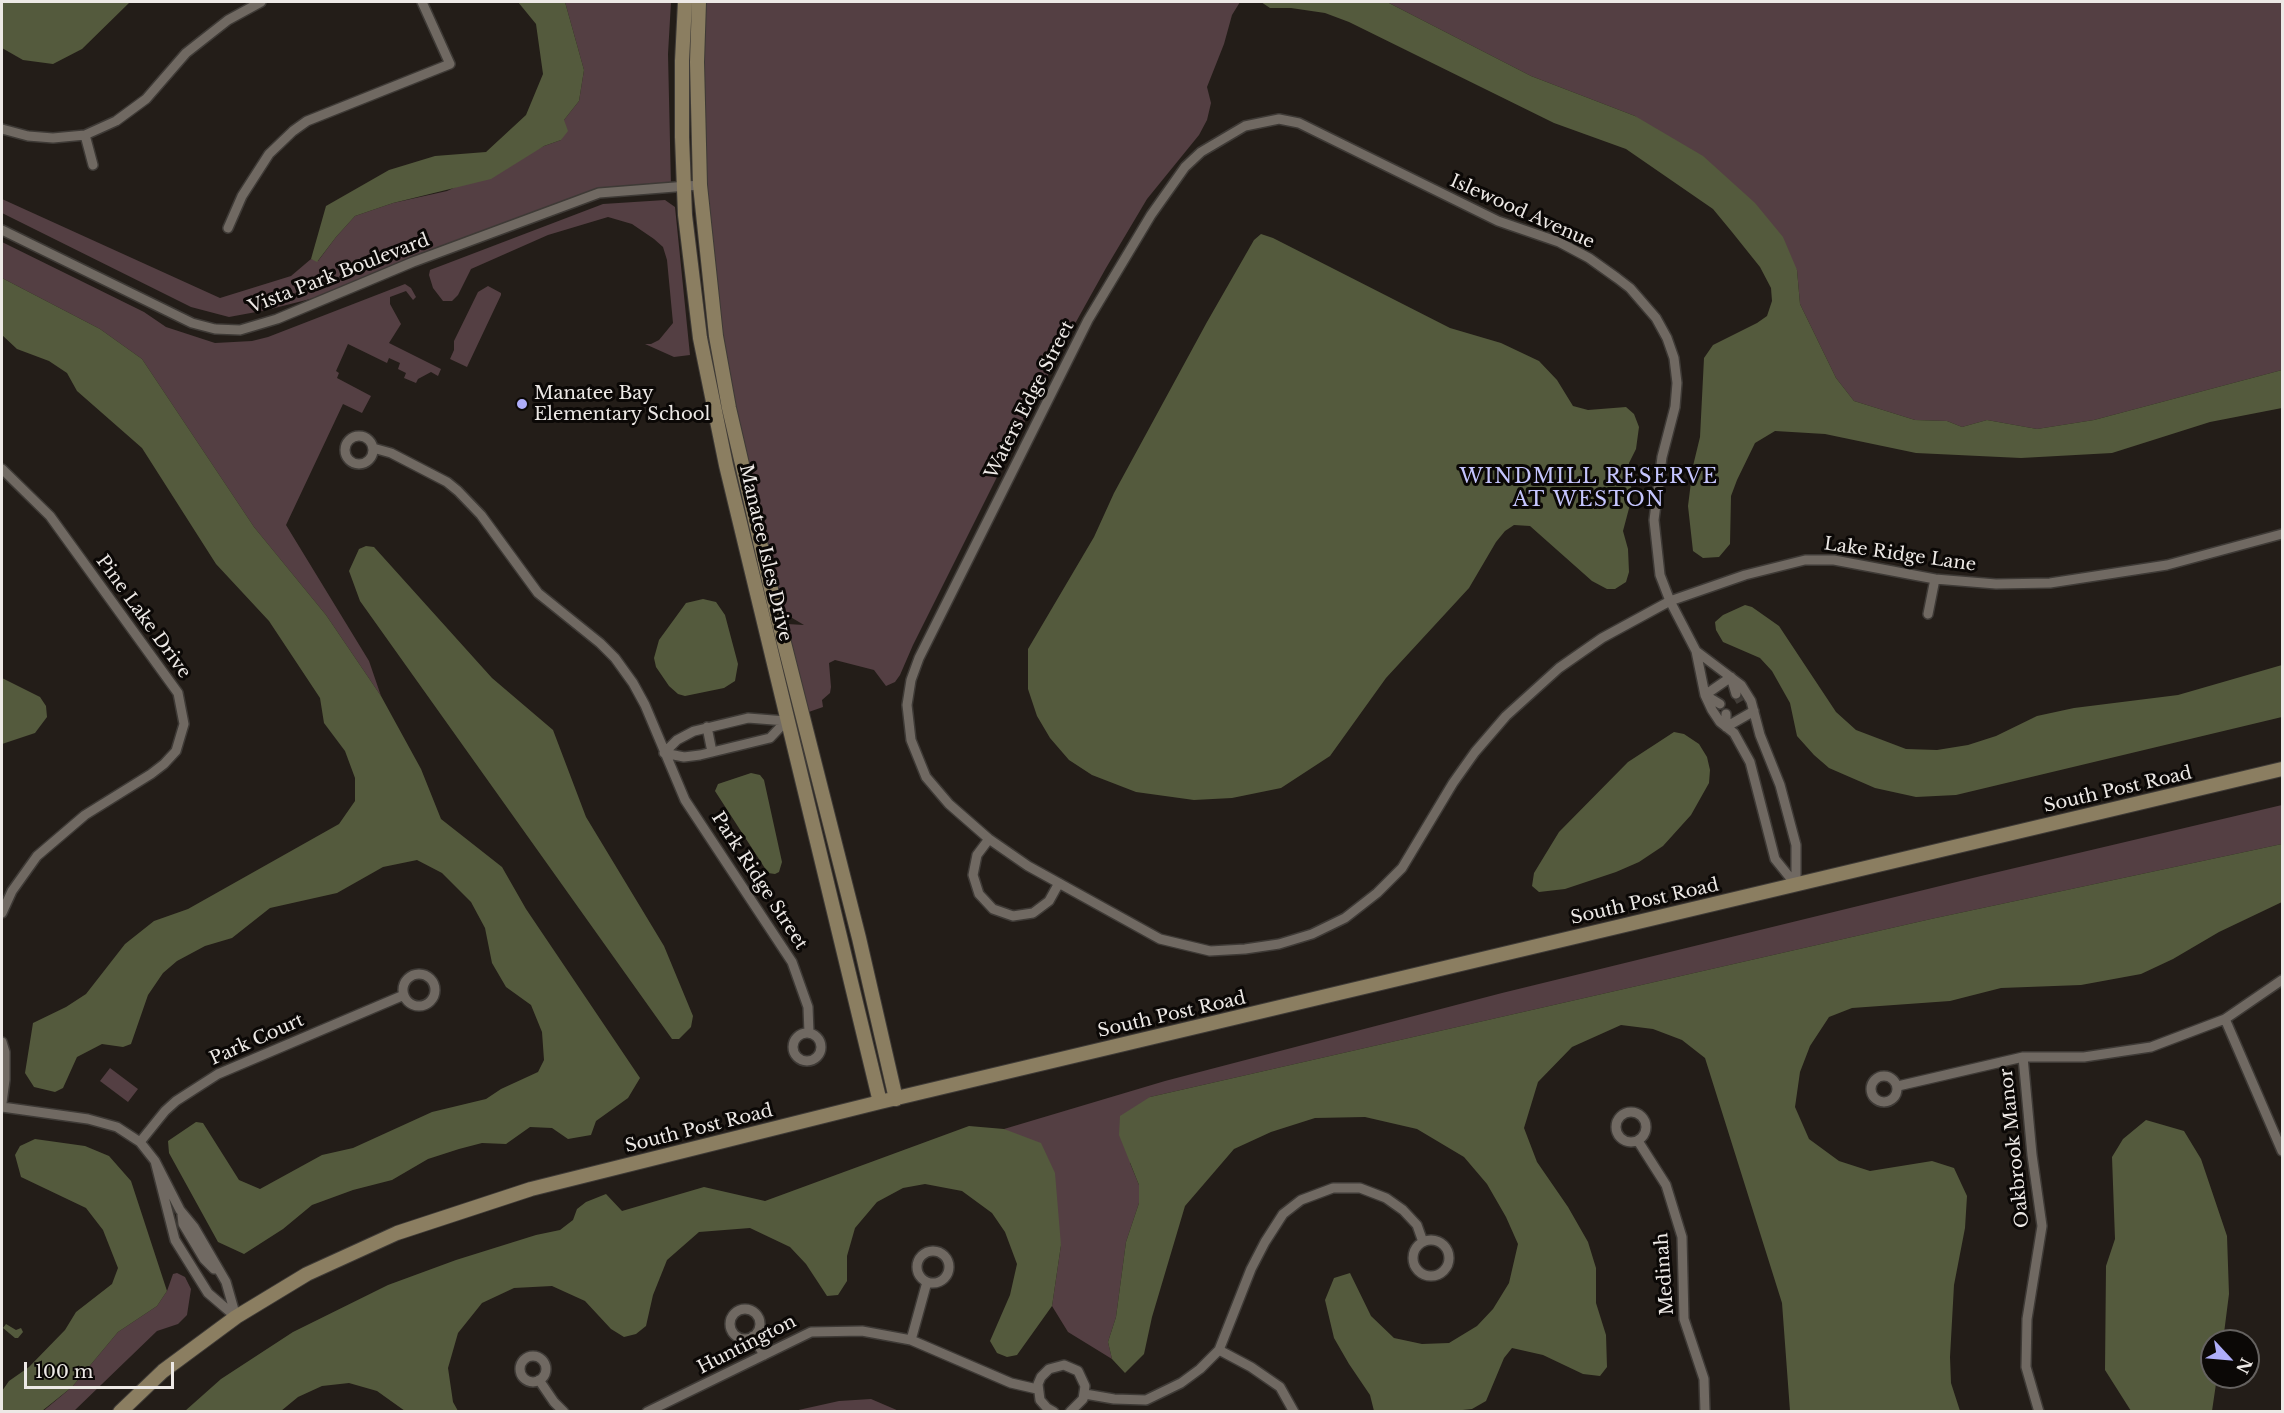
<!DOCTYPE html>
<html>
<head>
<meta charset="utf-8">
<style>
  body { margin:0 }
  #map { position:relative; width:2284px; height:1413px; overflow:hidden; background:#231d18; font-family:"Libre Baskerville",serif }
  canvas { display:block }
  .frame { position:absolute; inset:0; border:3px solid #ede9e6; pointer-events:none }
  .north { position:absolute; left:2200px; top:1329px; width:60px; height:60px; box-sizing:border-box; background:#0b0806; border:2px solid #656260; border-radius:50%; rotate:116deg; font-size:16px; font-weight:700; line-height:24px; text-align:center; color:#ede9e6 }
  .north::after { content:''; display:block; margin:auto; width:21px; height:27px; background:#afaefa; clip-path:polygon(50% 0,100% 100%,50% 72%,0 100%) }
  .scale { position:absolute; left:24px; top:1362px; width:150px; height:27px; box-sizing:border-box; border:3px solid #ede9e6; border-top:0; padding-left:8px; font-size:18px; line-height:21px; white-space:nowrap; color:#ede9e6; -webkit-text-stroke:4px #0b0806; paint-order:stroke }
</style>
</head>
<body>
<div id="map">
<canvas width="2284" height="1413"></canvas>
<div class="frame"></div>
<div class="north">N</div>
<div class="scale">100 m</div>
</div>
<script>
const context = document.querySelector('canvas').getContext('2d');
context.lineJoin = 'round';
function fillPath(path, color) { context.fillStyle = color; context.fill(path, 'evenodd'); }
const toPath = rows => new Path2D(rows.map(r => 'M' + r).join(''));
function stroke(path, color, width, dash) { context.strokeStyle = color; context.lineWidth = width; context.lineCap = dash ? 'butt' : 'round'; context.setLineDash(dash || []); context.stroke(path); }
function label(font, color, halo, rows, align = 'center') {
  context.font = font + ' "Libre Baskerville",serif'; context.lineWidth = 6; context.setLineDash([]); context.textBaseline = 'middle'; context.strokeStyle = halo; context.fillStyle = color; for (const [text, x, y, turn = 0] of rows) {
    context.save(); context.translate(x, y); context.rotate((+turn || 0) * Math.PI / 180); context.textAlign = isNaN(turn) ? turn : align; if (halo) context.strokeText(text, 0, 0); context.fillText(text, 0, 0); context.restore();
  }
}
const green = toPath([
  [565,2,671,2,668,54,671,187,599,193,349,289,267,310,229,317,191,307,2,213,2,199,220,298,291,276,311,259,318,261,336,237,355,216,393,203,447,191,544,146,561,140,564,120,579,101,584,70],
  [699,2,1240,2,1232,15,1224,44,1207,87,1211,103,1207,120,1199,135,1147,199,1106,268,1062,347,913,645,900,675,895,682,886,686,874,670,835,660,829,663,831,687,830,693,822,700,823,707,803,714,787,624,804,625,777,609,741,462,700,185],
  [1387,2,2282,2,2282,370,2094,420,2037,429,1987,420,1962,427,1947,421,1915,420,1854,401,1836,378,1800,304,1797,270,1635,116,1531,76],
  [665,200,675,207,690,355,674,357,645,344,651,344,659,340,673,323,667,260,663,247,654,239,632,224,608,217,548,235,471,269,458,295,452,301,443,301,433,288,429,275,430,270,603,204],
  [2,242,144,312,166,327,215,343,252,341,268,337,405,284,411,288,416,297,413,300,406,291,390,297,390,304,401,324,389,343,441,369,438,376,431,372,418,379,416,383,404,378,406,373,398,369,400,363,389,358,387,363,348,344,336,371,339,373,337,378,371,396,362,413,343,404,286,525,369,661,381,696,326,615,254,527,142,359,100,329,2,278],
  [488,286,501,293,501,295,467,367,450,359,454,350,454,341,478,292],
  [2282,805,2282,844,1931,919,1150,1097,1130,1163,1139,1185,1139,1203,1126,1242,1116,1317,1108,1342,1112,1359,1068,1332,1052,1306,1061,1245,1004,1129,1165,1081,1502,993,1981,876],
  [110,1068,138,1089,128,1102,100,1081],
  [177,1273,185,1277,191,1289,187,1315,178,1324,157,1331,74,1411,42,1412,72,1387,118,1332,157,1306,167,1291,173,1274],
  [871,1399,899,1411,794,1411,839,1401]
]);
const water = toPath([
  [2,2,130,2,82,49,53,64,23,60,2,48],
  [518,2,565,2,584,70,579,101,564,120,568,131,561,140,544,146,491,179,393,203,355,216,336,237,317,262,311,259,326,206,389,170,435,156,486,152,526,115,543,74,536,24],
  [1261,2,1387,2,1531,76,1635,116,1703,156,1755,203,1783,237,1797,270,1800,304,1836,378,1854,401,1915,420,1947,421,1962,427,1987,420,2037,429,2094,420,2282,370,2282,408,2210,422,2112,453,2021,458,1916,453,1825,434,1775,431,1755,443,1737,480,1731,496,1730,544,1719,557,1703,558,1693,551,1688,506,1693,466,1700,437,1704,358,1713,345,1757,323,1767,316,1772,301,1771,288,1760,267,1732,232,1713,209,1626,149,1554,123,1349,22,1325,13,1291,8,1270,8],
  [1261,234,1273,238,1450,328,1501,343,1539,361,1557,380,1573,406,1588,410,1626,407,1634,414,1639,427,1636,449,1629,463,1632,497,1623,531,1628,549,1629,572,1626,582,1615,589,1607,589,1592,581,1530,526,1514,525,1505,531,1496,542,1469,588,1386,678,1330,756,1281,788,1232,798,1194,800,1136,792,1092,775,1069,760,1050,738,1037,716,1028,689,1028,649,1094,537,1114,493,1207,322,1254,240],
  [2,278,100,329,142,359,254,527,326,615,381,696,421,769,441,819,502,867,526,909,640,1078,628,1098,596,1121,591,1135,568,1139,552,1128,530,1127,506,1144,482,1143,459,1149,428,1159,392,1180,353,1190,312,1205,283,1229,244,1254,218,1242,169,1153,168,1141,196,1122,203,1123,239,1180,260,1189,322,1155,353,1148,432,1112,486,1099,501,1089,538,1072,544,1060,542,1032,531,1005,506,987,492,963,485,928,471,902,442,873,417,860,383,867,337,893,270,908,232,938,205,946,177,961,163,973,148,995,131,1044,123,1047,102,1044,77,1057,63,1088,55,1092,34,1087,25,1073,33,1023,66,1007,86,994,125,944,154,921,188,909,339,824,355,801,355,778,345,751,324,723,320,698,269,621,216,564,142,448,77,391,67,373,49,361,17,349,2,335],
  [366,546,374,547,492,678,553,730,586,817,664,946,693,1016,691,1027,679,1039,672,1039,360,601,349,571,359,549],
  [703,599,716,602,725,615,738,664,735,681,724,688,685,696,678,694,669,686,656,667,654,658,659,640,686,603],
  [1745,605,1752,607,1779,626,1836,712,1856,730,1906,749,1937,750,1968,745,1996,736,2037,716,2074,708,2178,695,2282,665,2282,717,1956,795,1916,797,1875,788,1829,768,1814,755,1797,736,1790,703,1772,671,1760,658,1723,642,1716,630,1715,622,1723,615],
  [2,678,40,697,46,706,47,717,35,733,2,744],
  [1674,732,1684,734,1699,744,1707,757,1710,770,1709,783,1691,815,1663,846,1639,862,1616,872,1565,889,1539,892,1532,886,1534,873,1559,832,1628,762],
  [751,773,760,775,764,780,782,862,779,872,775,874,768,873,715,791,718,784],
  [2282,844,2282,902,2219,932,2173,959,2141,974,2081,985,2001,988,1950,1001,1852,1008,1829,1017,1810,1046,1800,1072,1795,1107,1809,1139,1839,1161,1870,1171,1932,1161,1954,1168,1967,1196,1965,1228,1954,1285,1950,1357,1951,1383,1960,1411,1790,1411,1782,1303,1705,1058,1682,1040,1653,1029,1621,1025,1572,1047,1538,1082,1524,1128,1537,1162,1568,1207,1588,1242,1596,1268,1596,1303,1606,1335,1607,1367,1600,1376,1583,1374,1543,1355,1512,1348,1504,1358,1486,1401,1472,1409,1444,1412,1374,1411,1370,1395,1349,1364,1334,1338,1325,1300,1334,1278,1350,1273,1371,1316,1394,1338,1422,1344,1449,1343,1477,1326,1493,1309,1509,1283,1518,1244,1506,1217,1487,1184,1464,1157,1417,1129,1365,1117,1315,1118,1271,1132,1234,1149,1185,1206,1152,1317,1144,1354,1125,1373,1112,1359,1108,1342,1116,1317,1126,1242,1139,1203,1139,1185,1119,1135,1120,1116,1150,1097,1931,919],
  [2146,1120,2184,1131,2201,1159,2227,1236,2229,1294,2223,1341,2212,1341,2212,1377,2217,1377,2212,1411,2131,1411,2105,1370,2106,1266,2115,1239,2112,1157,2123,1139],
  [969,1126,1004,1129,1041,1143,1055,1173,1061,1245,1052,1306,1017,1355,1007,1357,997,1353,990,1341,1010,1295,1017,1264,1005,1232,992,1213,962,1191,925,1184,903,1188,877,1202,855,1228,847,1256,847,1281,838,1295,827,1296,806,1264,790,1247,750,1228,699,1232,667,1260,653,1295,646,1326,636,1334,624,1337,611,1329,585,1301,552,1286,514,1288,482,1303,458,1333,448,1368,453,1402,458,1411,405,1411,377,1391,349,1383,322,1386,298,1397,281,1411,185,1411,221,1379,293,1332,388,1285,456,1260,536,1235,560,1230,573,1220,577,1209,586,1202,606,1194,622,1211,704,1187,765,1201],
  [35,1139,85,1146,109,1156,131,1181,167,1291,157,1306,118,1332,72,1387,42,1411,2,1411,2,1391,9,1381,29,1367,65,1330,76,1312,112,1284,118,1268,103,1230,86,1208,21,1177,15,1155,20,1146],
  [6,1324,16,1330,21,1328,23,1332,18,1338,15,1338,3,1328]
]);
const streetTunnel = toPath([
  [1736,694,1742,704]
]);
const street = toPath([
  [2,129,28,136,53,138,85,135,116,121,146,99,186,53,228,20,261,2],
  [85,135,93,165],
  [228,228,242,196,269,154,293,131,307,121,450,64,422,2],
  [2,230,192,323,215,329,240,330,277,319,413,262,599,193,700,185],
  '345 450a14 14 0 1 1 28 0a14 14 0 1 1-28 0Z',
  [373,448,391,453,447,482,458,491,481,515,538,593,600,643,615,658,633,683,645,705,685,800,792,962,808,1007,809,1033],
  [2,469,50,516,178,693,184,724,176,751,164,764,151,774,85,815,37,856,12,891,2,913],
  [1928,614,1935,579],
  [1696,651,1741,685,1751,701,1760,735,1780,785,1796,845,1796,885,1775,859,1750,762,1734,733,1720,722,1712,710,1705,695,1696,651,1670,601,1660,575,1654,520,1662,457,1675,407,1677,383,1674,358,1667,338,1656,318,1630,288,1617,278,1589,258,1559,242,1498,221,1299,123,1279,119,1245,126,1201,152,1185,167,1151,215,1088,320,919,658,911,680,907,705,911,740,926,777,949,804,989,839,1028,866,1160,939,1210,951,1245,949,1279,944,1312,934,1345,918,1377,893,1402,868,1453,783,1475,752,1506,716,1559,668,1602,638,1670,601,1745,575,1805,560,1834,560,1935,579,1996,584,2050,583,2167,565,2282,534],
  [1720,704,1705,695,1731,677,1736,694],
  [1726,714,1726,727,1754,711],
  [748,718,786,721,770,738,700,755,684,757,664,753,677,740,694,731,748,718],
  [707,727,712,752],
  [989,839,977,855,973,875,979,894,993,909,1013,916,1033,913,1049,901,1059,883],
  '403 990a16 16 0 1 1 32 0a16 16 0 1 1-32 0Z',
  [2225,1019,2282,1151],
  '793 1047a14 14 0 1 1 28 0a14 14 0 1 1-28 0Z',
  [2,1042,5,1052,5,1080,2,1103],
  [2023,1057,2032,1155,2042,1226,2027,1319,2026,1367,2039,1412],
  '1871 1089a13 13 0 1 1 26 0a13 13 0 1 1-26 0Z',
  [1898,1086,2023,1057,2084,1057,2151,1047,2225,1019,2282,980],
  [2,1107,88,1119,117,1127,140,1142,155,1161,180,1210,194,1227,226,1282,236,1317,208,1293,175,1240,155,1161],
  '1616 1127a15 15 0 1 1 30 0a15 15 0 1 1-30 0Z',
  [1638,1141,1666,1185,1682,1237,1684,1319,1704,1379,1705,1412],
  [140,1142,165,1111,176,1101,218,1074,404,995],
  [182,1215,183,1224,204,1259,214,1269],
  '1413 1258a18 18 0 1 1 36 0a18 18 0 1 1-36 0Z',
  '917 1267a16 16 0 1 1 32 0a16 16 0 1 1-32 0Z',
  '730 1324a15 15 0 1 1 30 0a15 15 0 1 1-30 0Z',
  [753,1336,764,1355],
  [911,1340,927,1282],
  [1219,1350,1251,1367,1280,1387,1294,1412],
  '520 1369a13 13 0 1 1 26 0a13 13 0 1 1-26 0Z',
  [539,1380,554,1402,564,1412],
  [1085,1394,1114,1399,1146,1400,1181,1383,1200,1369,1219,1350,1251,1269,1265,1242,1283,1214,1301,1200,1333,1188,1360,1188,1386,1198,1403,1210,1417,1225,1423,1242],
  [647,1412,811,1332,862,1331,911,1340,1011,1383,1037,1389],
  [1054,1412,1047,1408,1040,1400,1038,1384,1041,1377,1049,1369,1064,1365,1078,1371,1085,1386,1083,1399,1070,1412]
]);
const secondary = toPath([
  [685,2,682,61,682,137,685,215,700,338,726,465,880,1102],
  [699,2,697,62,700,185,716,336,729,408,777,615,859,938,896,1099],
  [120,1412,163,1371,236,1317,307,1274,397,1233,531,1189,880,1102,2282,769]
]);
const markers = [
  [522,404,6,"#afaefa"]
];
const streetNames = [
  ["Islewood Avenue",1522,212,24],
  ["Vista Park Boulevard",339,274,-21],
  ["Waters Edge Street",1030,400,-63],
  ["Manatee Isles Drive",765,553,77],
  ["Lake Ridge Lane",1900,555,8],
  ["Pine Lake Drive",143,617,54],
  ["South Post Road",2118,790,-13],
  ["Park Ridge Street",759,881,57],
  ["South Post Road",1645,902,-13],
  ["South Post Road",1172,1015,-13],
  ["Park Court",257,1040,-24],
  ["South Post Road",699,1129,-14],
  ["Oakbrook Manor",2015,1148,-96],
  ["Medinah",1665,1274,-94],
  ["Huntington",747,1345,-27]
];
const poiNames = [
  ["Manatee Bay",534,394],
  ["Elementary School",534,415]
];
const neighbourhoodNames = [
  ["WINDMILL RESERVE",1589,477],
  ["AT WESTON",1589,500]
];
fillPath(green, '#543f43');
fillPath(water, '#545a3d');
stroke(streetTunnel, '#413c37', 9, [9, 4.5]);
stroke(street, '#3e3a36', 12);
stroke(secondary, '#3e3a36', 16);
stroke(street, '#706962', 9);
stroke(secondary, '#8b7e61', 14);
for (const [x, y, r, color] of markers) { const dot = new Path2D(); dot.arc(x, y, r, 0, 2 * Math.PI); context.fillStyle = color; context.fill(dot); stroke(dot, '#0b0806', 2); }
label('18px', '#ede9e6', '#0b0806', streetNames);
label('18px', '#ede9e6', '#0b0806', poiNames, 'left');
context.letterSpacing = '1.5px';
label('20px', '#c5c5fe', '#0b0806', neighbourhoodNames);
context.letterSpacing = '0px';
</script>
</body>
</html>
